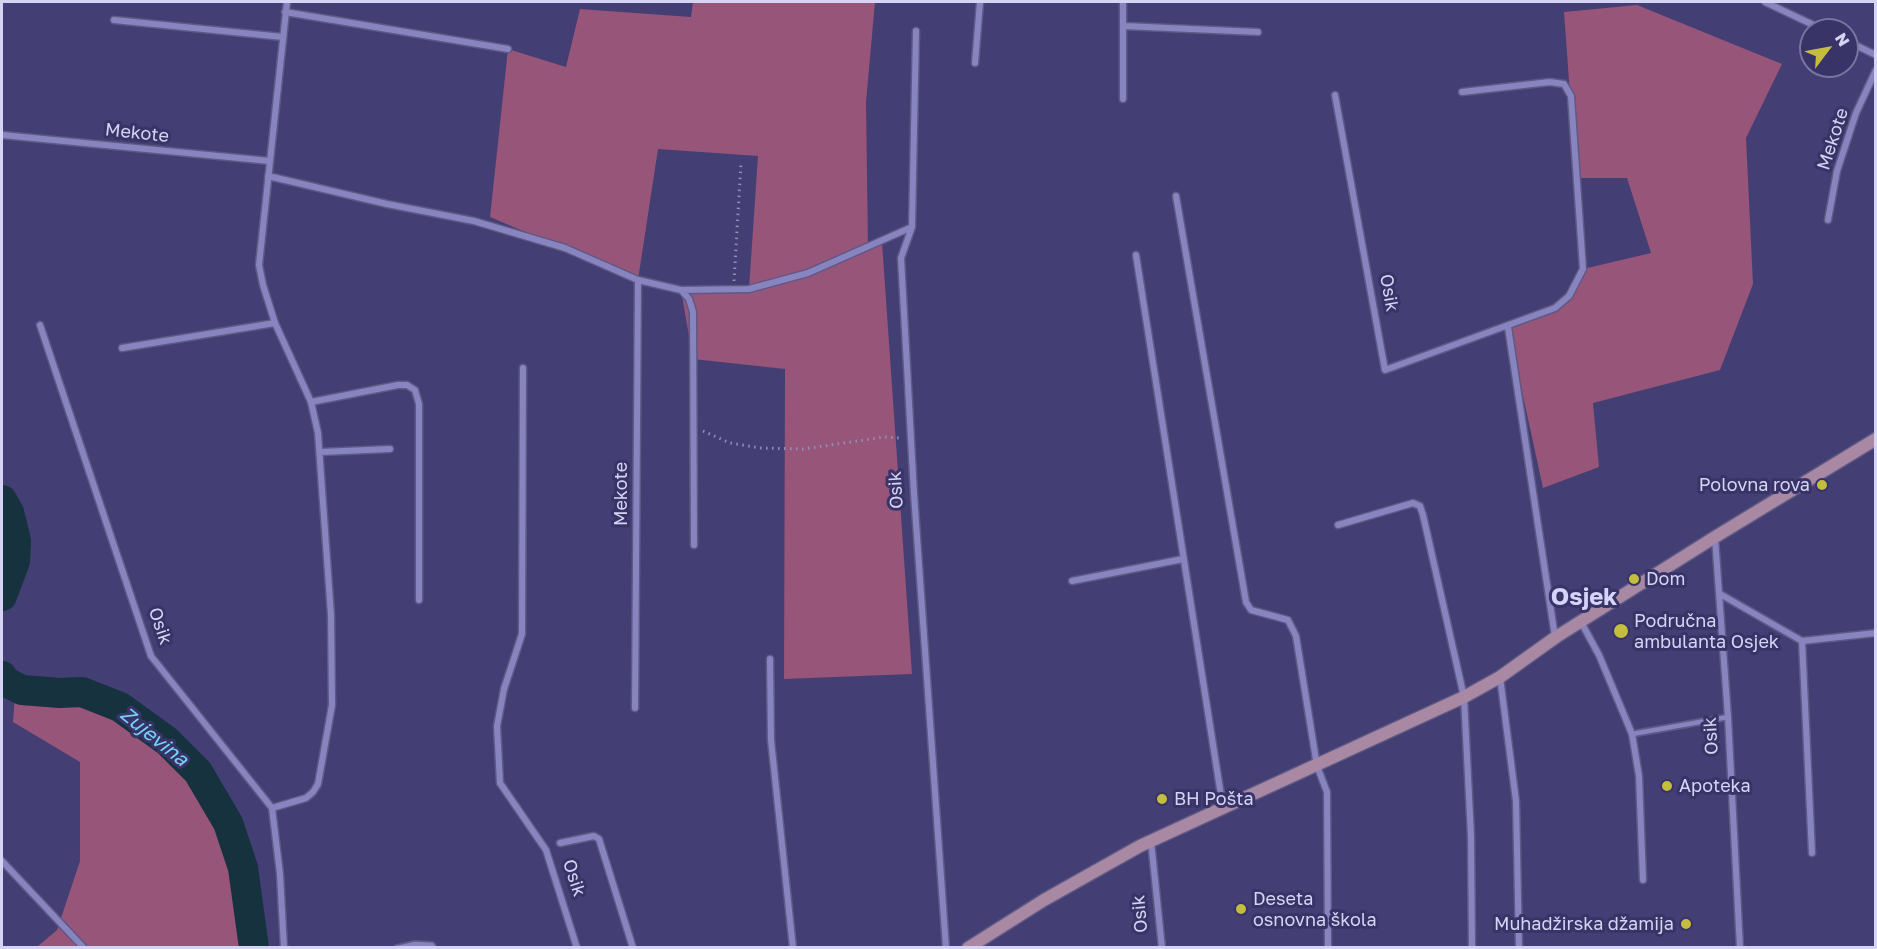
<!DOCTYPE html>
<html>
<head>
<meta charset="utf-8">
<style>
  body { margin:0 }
  #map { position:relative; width:1877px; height:949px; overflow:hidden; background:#433e73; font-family:"Golos Text",sans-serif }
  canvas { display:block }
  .frame { position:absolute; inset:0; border:3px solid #d5d4f4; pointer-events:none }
  .north { position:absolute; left:1799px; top:18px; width:60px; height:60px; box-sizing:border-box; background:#393467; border:2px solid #77749f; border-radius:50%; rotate:58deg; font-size:16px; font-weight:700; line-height:24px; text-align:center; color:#d5d4f4 }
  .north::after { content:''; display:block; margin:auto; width:21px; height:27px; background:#c4bd3e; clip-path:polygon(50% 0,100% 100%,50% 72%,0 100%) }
</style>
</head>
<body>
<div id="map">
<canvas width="1877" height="949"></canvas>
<div class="frame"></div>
<div class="north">N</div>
</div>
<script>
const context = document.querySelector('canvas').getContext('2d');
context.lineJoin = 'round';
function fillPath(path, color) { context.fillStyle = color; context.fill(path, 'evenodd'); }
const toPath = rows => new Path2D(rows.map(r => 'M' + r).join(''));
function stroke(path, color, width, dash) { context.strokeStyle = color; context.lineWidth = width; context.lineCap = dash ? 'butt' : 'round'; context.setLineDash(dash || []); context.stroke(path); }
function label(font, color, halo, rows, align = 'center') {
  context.font = font + ' "Golos Text",sans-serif'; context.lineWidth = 6; context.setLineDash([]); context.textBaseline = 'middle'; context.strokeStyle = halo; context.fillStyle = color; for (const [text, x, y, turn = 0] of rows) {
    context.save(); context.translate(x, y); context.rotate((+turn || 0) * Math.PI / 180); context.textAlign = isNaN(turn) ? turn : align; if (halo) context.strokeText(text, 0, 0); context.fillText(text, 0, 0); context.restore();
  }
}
const green = toPath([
  [693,2,875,2,866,102,868,247,882,242,912,674,784,679,785,369,693,359,681,290,749,288,758,156,658,149,638,280,490,217,508,49,566,67,580,9,691,17],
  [1637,5,1782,64,1746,138,1753,284,1720,370,1593,403,1599,467,1543,488,1508,327,1555,308,1569,296,1583,269,1651,253,1627,178,1576,178,1564,12],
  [2,487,7,494,18,522,21,545,18,568,2,579],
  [16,683,38,688,64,686,96,692,136,709,162,728,194,759,217,790,234,817,255,875,263,947,37,947,57,930,80,861,80,762,13,722]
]);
const river = toPath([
  [2,500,9,512,16,541,15,561,2,596],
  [2,676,6,682,22,690,60,693,82,692,120,707,167,741,198,772,228,823,243,868,254,948]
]);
const path = toPath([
  [734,281,741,163],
  [703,431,730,443,760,448,803,449,885,437,900,438]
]);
const service = toPath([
  [1632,734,1728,717],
  [397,948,415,944,432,945,434,948]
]);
const minor = toPath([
  [1123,2,1123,99],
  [1765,2,1824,30],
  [285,12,508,49],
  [114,20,283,37],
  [1124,26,1258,32],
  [916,31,912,227,901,258,914,494,946,948],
  [1847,41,1876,55],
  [975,63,980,2],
  [1335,95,1385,370,1555,308,1569,296,1583,269,1571,96,1564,84,1550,82,1462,92],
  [2,135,270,161],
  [268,176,387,204,474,221,565,248,638,280,681,290,689,299,693,312,694,545],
  [1176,196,1246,602,1251,610,1288,620,1296,636,1317,766,1327,792,1328,948],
  [1828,220,1837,171,1856,113,1876,70],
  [1136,255,1223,808],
  [681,290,749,289,808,273,912,227],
  [40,325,151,656,272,808,280,874,284,948],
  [1508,327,1555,637],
  [122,348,275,323],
  [523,368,522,634,504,689,497,726,500,783,546,850,577,948],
  [311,402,398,385,407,385,415,390,419,404,419,600],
  [321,452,390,449],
  [1338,525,1413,503,1420,506,1423,515,1464,697,1471,836,1472,948],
  [1715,538,1728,717,1740,948],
  [1072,581,1183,559],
  [1720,594,1802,641,1876,633],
  [1581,622,1599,655,1632,734,1639,776,1643,880],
  [1802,641,1812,853],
  [770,659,771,740,793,948],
  [1500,677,1516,801,1519,948],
  [635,708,638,280],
  [272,808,306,798,313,792,318,784,332,705,331,615,318,433,311,402,275,323,263,285,259,265,287,2],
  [1151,841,1162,948],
  [560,843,594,836,599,839,633,948],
  [2,861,84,948]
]);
const secondary = toPath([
  [968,948,1044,900,1140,846,1464,697,1500,677,1556,637,1715,537,1876,439]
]);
const markers = [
  [1822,485,6,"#c4bd3e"],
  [1634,579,6,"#c4bd3e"],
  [1621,631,8,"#c4bd3e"],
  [1667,786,6,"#c4bd3e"],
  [1162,799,6,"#c4bd3e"],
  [1241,909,6,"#c4bd3e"],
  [1686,924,6,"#c4bd3e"]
];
const streetNames = [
  ["Mekote",137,133,6],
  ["Mekote",1833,139,-72],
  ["Osik",1389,293,80],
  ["Osik",896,490,-93],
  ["Mekote",621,494,-90],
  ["Osik",160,626,71],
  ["Osik",1711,736,-93],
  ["Osik",574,878,72],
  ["Osik",1140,914,-95]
];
const poiNames = [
  ["Polovna rova",1810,485,"right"],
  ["Dom",1646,579],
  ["Područna",1634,621],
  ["ambulanta Osjek",1634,642],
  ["Apoteka",1679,786],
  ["BH Pošta",1174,799],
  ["Deseta",1253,899],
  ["osnovna škola",1253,920],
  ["Muhadžirska džamija",1674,924,"right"]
];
const waterNames = [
  ["Zujevina",154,737,39]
];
const districtNames = [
  ["Osjek",1584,597]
];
fillPath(green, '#965579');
stroke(river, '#15323e', 30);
stroke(service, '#5e5985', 8);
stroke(minor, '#5e5985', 9);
stroke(secondary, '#5e5985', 15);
stroke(path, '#928fb9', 3, [1.5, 4.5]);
stroke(service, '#8784bf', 4.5);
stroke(minor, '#8784bf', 6);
stroke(secondary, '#a888a2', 12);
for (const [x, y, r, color] of markers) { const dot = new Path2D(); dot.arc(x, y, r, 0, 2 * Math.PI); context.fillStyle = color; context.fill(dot); stroke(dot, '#393467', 2); }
label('18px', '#d5d4f4', '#393467', streetNames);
label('18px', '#d5d4f4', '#393467', poiNames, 'left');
label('italic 20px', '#75d3f9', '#393467', waterNames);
label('bold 24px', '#d4d3f9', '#393467', districtNames);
</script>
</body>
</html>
